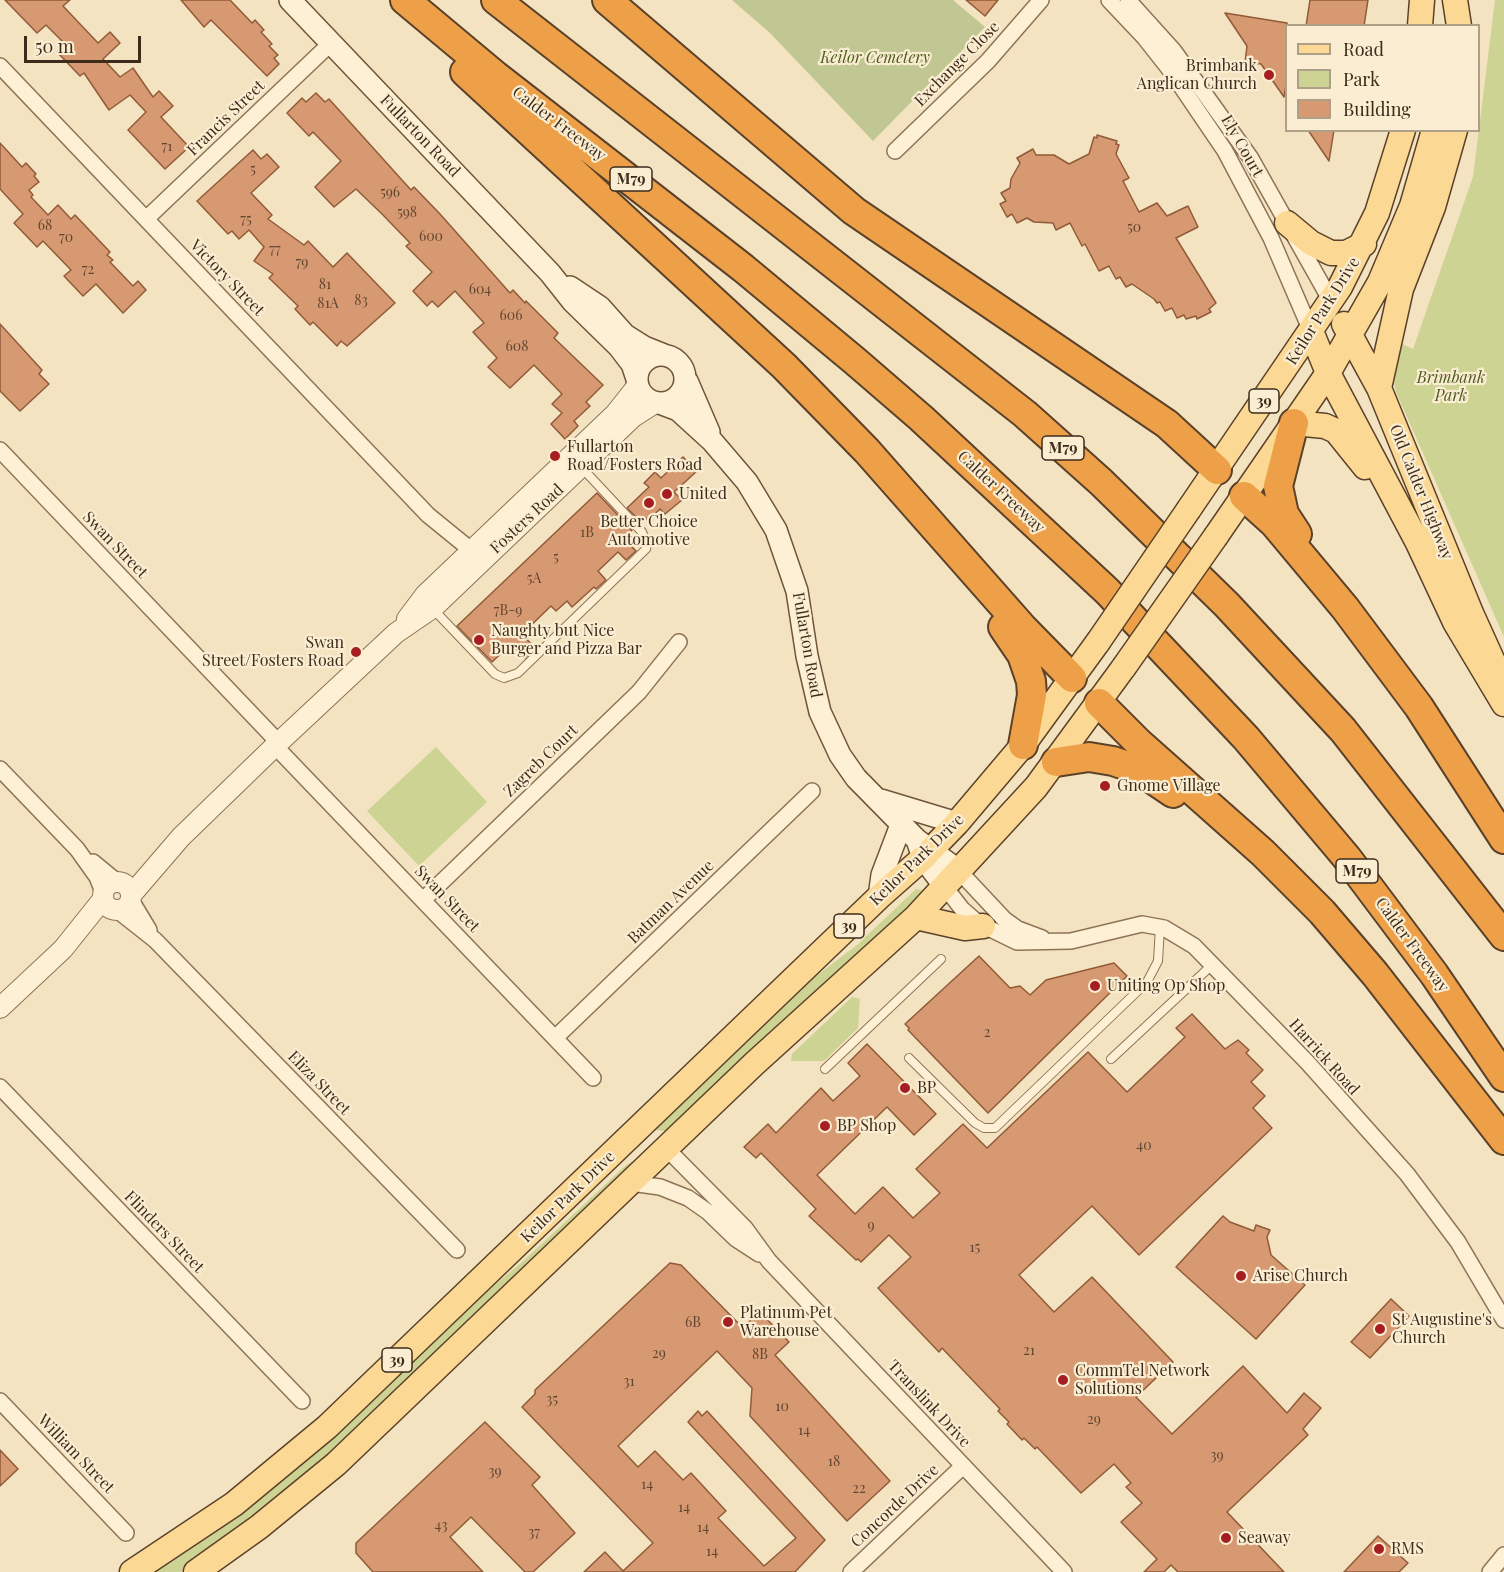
<!DOCTYPE html>
<html>
<head>
<meta charset="utf-8">
<style>
  body { margin:0 }
  #map { position:relative; width:1504px; height:1572px; overflow:hidden; background:#f3e3c0; font-family:"Playfair Display",serif }
  canvas { display:block }
  .legend { position:absolute; left:1285px; top:24px; width:195px; height:108px; box-sizing:border-box; background:#faedd1; border:2px solid #ae9f89; margin:0; padding:8px 10px; list-style:none; font-size:18px; color:#3d2b1c }
  .legend li { display:flex; align-items:center; gap:12px; height:30px }
  .legend b { width:30px; border:2px solid #ae9f89 }
  .scale { position:absolute; left:24px; top:36px; width:117px; height:27px; box-sizing:border-box; border:3px solid #3d2b1c; border-top:0; padding-left:8px; font-size:18px; line-height:21px; white-space:nowrap; color:#3d2b1c; -webkit-text-stroke:4px #faedd1; paint-order:stroke }
</style>
</head>
<body>
<div id="map">
<canvas width="1504" height="1572"></canvas>
<ul class="legend">
<li><b style="height:8px;background:#fbd994"></b>Road</li>
<li><b style="height:16px;background:#cdd393"></b>Park</li>
<li><b style="height:16px;background:#d69971"></b>Building</li>
</ul>
<div class="scale">50 m</div>
</div>
<script>
const context = document.querySelector('canvas').getContext('2d');
context.lineJoin = 'round';
function fillPath(path, color) { context.fillStyle = color; context.fill(path, 'evenodd'); }
const toPath = rows => new Path2D(rows.map(r => 'M' + r).join(''));
function stroke(path, color, width, dash) { context.strokeStyle = color; context.lineWidth = width; context.lineCap = dash ? 'butt' : 'round'; context.setLineDash(dash || []); context.stroke(path); }
function label(font, color, halo, rows, align = 'center') {
  context.font = font + ' "Playfair Display",serif'; context.lineWidth = 4.5; context.setLineDash([]); context.textBaseline = 'middle'; context.strokeStyle = halo; context.fillStyle = color; for (const [text, x, y, turn = 0] of rows) {
    context.save(); context.translate(x, y); context.rotate((+turn || 0) * Math.PI / 180); context.textAlign = isNaN(turn) ? turn : align; if (halo) context.strokeText(text, 0, 0); context.fillText(text, 0, 0); context.restore();
  }
}
const green = toPath([
  [1495,0,1504,0,1504,637,1396,392,1391,369,1395,341,1413,349,1473,177],
  [436,747,487,802,419,866,367,811],
  [916,889,922,890,914,901,672,1132,654,1130,795,992,857,945],
  [852,997,860,999,858,1028,824,1061,791,1061,792,1054],
  [638,1158,338,1450,204,1557,180,1572,150,1572,521,1263,625,1166]
]);
const cemetery = toPath([
  [732,0,953,0,985,27,873,141,770,33]
]);
const building = toPath([
  [5,0,70,0,63,6,98,43,110,32,120,43,103,59,120,77,133,68,153,97,159,91,173,106,161,117,189,147,165,169,128,130,146,112,130,95,109,110,84,73,80,76,57,52,65,44,46,25,37,33,5,0],
  [181,0,230,0,252,23,255,20,264,30,261,32,272,44,269,46,278,55,274,58,279,64,267,76,211,20,204,27,181,0],
  [966,0,998,0,985,16,966,0],
  [1310,0,1368,0,1364,26,1306,26,1310,0],
  [1225,13,1287,23,1287,79,1284,97,1261,64,1245,62,1247,46,1225,13],
  [316,93,325,102,329,99,411,190,414,187,440,214,510,293,513,290,525,303,526,301,558,333,554,338,603,385,586,402,590,406,574,421,578,426,565,439,551,424,562,413,552,404,562,394,534,365,510,388,488,367,497,358,473,332,484,323,455,291,438,307,432,301,427,306,413,291,432,272,406,246,410,243,382,214,356,189,334,207,315,187,341,161,313,132,309,136,287,113,302,98,306,102,316,93],
  [1308,130,1334,130,1329,161,1308,130],
  [1097,135,1117,141,1116,144,1119,145,1116,154,1129,178,1123,181,1139,212,1157,203,1167,216,1188,206,1198,227,1176,238,1216,303,1209,309,1211,312,1197,319,1196,316,1186,319,1184,315,1177,318,1172,308,1165,311,1160,302,1157,303,1154,299,1132,284,1126,287,1120,277,1116,279,1109,266,1099,271,1085,244,1082,246,1070,223,1056,230,1053,223,1034,222,1027,218,1017,223,1012,214,1007,217,1000,204,1006,201,1001,193,1010,188,1011,179,1020,163,1017,158,1033,149,1036,155,1054,155,1069,164,1089,154,1094,137,1097,138,1097,135],
  [0,143,22,167,26,163,36,174,34,176,39,182,29,190,33,195,31,197,48,215,58,205,71,219,75,215,110,252,107,255,113,260,110,262,133,286,138,281,146,290,123,313,96,284,83,296,64,276,71,270,43,241,37,247,14,223,23,214,0,189,0,143],
  [253,150,261,159,267,154,279,167,251,193,272,215,268,219,304,245,308,241,333,267,347,253,395,303,347,346,341,341,337,346,313,322,310,325,295,309,298,306,269,278,273,274,254,261,264,247,249,230,239,239,232,231,228,234,197,201,253,150],
  [0,324,42,370,39,374,49,384,20,411,0,391,0,324],
  [683,457,697,471,674,492,682,500,665,514,660,509,648,521,646,518,641,522,627,508,649,487,644,483,655,472,661,478,683,457],
  [597,493,632,530,624,539,636,551,626,560,618,552,598,571,606,580,596,589,594,587,572,607,567,601,556,611,551,606,522,634,535,648,525,658,511,644,492,662,457,626,597,493],
  [979,956,1010,988,1020,986,1030,995,1046,980,1114,963,1127,976,988,1113,908,1030,909,1028,905,1024,979,956],
  [1192,1014,1225,1049,1238,1040,1249,1050,1246,1053,1263,1070,1251,1082,1265,1096,1253,1108,1272,1128,1139,1255,1092,1206,1019,1275,1054,1312,1092,1277,1173,1362,1136,1397,1172,1434,1243,1366,1287,1413,1304,1393,1321,1408,1303,1429,1308,1435,1227,1512,1284,1572,1178,1572,1171,1565,1164,1572,1144,1572,1157,1559,1121,1522,1142,1503,1126,1487,1131,1483,1114,1464,1081,1493,1037,1447,1035,1449,1024,1438,1022,1440,1007,1424,1009,1422,998,1411,1000,1409,942,1348,939,1352,878,1288,911,1257,889,1235,861,1262,858,1259,856,1260,809,1216,816,1209,761,1153,756,1158,744,1147,768,1124,776,1133,821,1088,833,1101,860,1076,848,1063,867,1044,936,1114,914,1135,887,1107,817,1175,855,1214,883,1187,913,1218,940,1193,916,1169,963,1124,987,1148,1088,1052,1127,1092,1185,1037,1176,1028,1192,1014],
  [1223,1216,1230,1222,1254,1231,1256,1225,1270,1230,1267,1237,1271,1255,1305,1285,1256,1339,1176,1267,1223,1216],
  [670,1263,681,1265,743,1328,759,1311,789,1342,775,1355,890,1481,847,1521,750,1416,752,1388,717,1351,618,1446,638,1467,655,1451,683,1480,691,1473,726,1511,718,1518,764,1566,796,1538,688,1422,698,1411,702,1416,707,1411,825,1540,795,1572,584,1572,605,1552,623,1571,653,1543,522,1407,535,1394,535,1390,670,1263],
  [1391,1299,1409,1316,1370,1358,1351,1342,1391,1299],
  [485,1422,540,1477,532,1485,575,1533,533,1572,525,1572,471,1517,450,1537,483,1572,373,1572,356,1553,356,1543,485,1422],
  [0,1450,18,1469,0,1486,0,1450],
  [1378,1536,1408,1563,1399,1572,1344,1572,1378,1536]
]);
const service = toPath([
  [433,609,495,674,504,678,518,673,646,549,647,544,642,532,582,468],
  [909,1058,975,1123,984,1128,995,1128,1147,982,1158,961,1160,927],
  [1111,1059,1212,965],
  [825,1069,941,959]
]);
const minor = toPath([
  [1109,0,1144,37,1170,70,1225,151,1271,238,1311,331],
  [1128,0,1174,51,1250,157,1331,301],
  [0,66,428,515,471,550,475,561],
  [895,151,988,61,1041,0],
  [146,219,331,43],
  [0,450,279,743],
  [275,746,593,1078],
  [0,769,77,849,97,877,103,892],
  [93,862,116,881],
  [959,871,1004,919,1018,929,1042,938],
  [945,887,962,909,978,923,1017,942,1071,941,1142,924,1164,928,1194,946,1308,1063,1407,1174,1458,1242,1504,1320],
  [131,900,149,930],
  [423,900,639,692,679,642],
  [117,910,155,940,457,1250],
  [555,1038,812,791],
  [0,1087,302,1401],
  [667,1149,745,1228,769,1261,1064,1572],
  [631,1183,660,1187,688,1198,708,1212,736,1239,759,1254],
  [0,1401,126,1533],
  [851,1572,963,1466],
  [1490,1572,1504,1555]
]);
const tertiary = toPath([
  [407,619,425,595,615,414,638,385],
  '103 896a14 14 0 1 1 28 0a14 14 0 1 1-28 0Z',
  [132,894,181,837,275,746,396,633,434,607,633,417,655,403],
  [0,1008,63,949,103,899]
]);
const secondary = toPath([
  [290,0,550,273,573,302,619,347,632,364,637,379],
  [570,287,600,307,625,335,644,347,664,355],
  '637 379a24 24 0 1 1 48 0a24 24 0 1 1-48 0Z',
  [687,381,709,432],
  [662,404,678,410,712,441,747,482,776,530,797,591,807,656,820,712,840,755,856,778,917,840,959,871],
  [881,800,957,823],
  [918,843,923,858,945,887],
  [879,897,882,875,901,825]
]);
const primary = toPath([
  [1455,0,1459,26],
  [1420,26,1422,0],
  [1287,223,1311,243,1331,253,1346,253,1364,244],
  [1344,324,1379,388,1471,613,1504,686],
  [1311,331,1328,373,1418,543,1455,622,1504,704],
  [1379,388,1401,289,1433,207,1455,130],
  [1294,423,1325,426,1336,431,1365,467],
  [1189,509,1340,287,1377,213,1403,130],
  [1216,536,1328,373,1380,282,1412,206,1434,130],
  [916,917,965,928,983,926],
  [132,1572,234,1504,327,1427,879,897,923,858,957,823,1023,745,1098,642],
  [196,1572,259,1527,336,1464,755,1063,916,917,1036,787,1124,667]
]);
const motorway = toPath([
  [405,0,496,76,743,268,855,361,921,418,1107,591,1246,738,1347,858,1434,974,1504,1077],
  [496,0,1025,414,1101,482,1227,605,1343,730,1504,936],
  [607,0,854,211,1167,424,1217,470],
  [465,72,784,366,867,451,1023,628,1072,678],
  [1294,423,1278,486,1284,514,1297,534],
  [1244,496,1274,523,1345,608,1419,707,1504,839],
  [1003,627,1022,655,1031,681,1032,695,1023,745],
  [1099,703,1139,743,1263,853,1322,912,1375,974,1504,1140],
  [1056,762,1089,757,1113,761,1139,770,1173,793]
]);
const primaryBridge = toPath([
  [1098,642,1189,509],
  [1124,667,1216,536]
]);
const markers = [
  [1269,75,6,"#a61e22"],
  [555,456,6,"#a61e22"],
  [667,494,6,"#a61e22"],
  [649,503,6,"#a61e22"],
  [479,640,6,"#a61e22"],
  [356,652,6,"#a61e22"],
  [1105,786,6,"#a61e22"],
  [1095,986,6,"#a61e22"],
  [905,1088,6,"#a61e22"],
  [825,1126,6,"#a61e22"],
  [1241,1276,6,"#a61e22"],
  [728,1322,6,"#a61e22"],
  [1380,1329,6,"#a61e22"],
  [1063,1380,6,"#a61e22"],
  [1226,1538,6,"#a61e22"],
  [1379,1549,6,"#a61e22"]
];
const numberNames = [
  ["71",167,147],
  ["5",253,170],
  ["596",390,193],
  ["598",407,213],
  ["75",246,220],
  ["68",45,226],
  ["50",1134,228],
  ["600",431,237],
  ["70",66,238],
  ["77",275,250],
  ["79",302,263],
  ["72",88,270],
  ["81",325,285],
  ["604",480,290],
  ["83",361,301],
  ["81A",328,304],
  ["606",511,316],
  ["608",517,347],
  ["1B",587,533],
  ["5",556,558],
  ["5A",534,579],
  ["7B-9",508,611],
  ["2",987,1033],
  ["40",1144,1146],
  ["9",871,1226],
  ["15",975,1248],
  ["6B",693,1323],
  ["21",1029,1351],
  ["29",659,1354],
  ["8B",760,1355],
  ["31",629,1382],
  ["35",552,1400],
  ["10",782,1407],
  ["29",1094,1420],
  ["14",804,1431],
  ["39",1217,1456],
  ["18",834,1462],
  ["39",495,1472],
  ["14",647,1485],
  ["22",859,1489],
  ["14",684,1508],
  ["43",441,1526],
  ["14",703,1528],
  ["37",534,1533],
  ["14",712,1552]
];
const shields = [
  [631,179,42],
  [1264,401,30],
  [1063,448,42],
  [1357,871,42],
  [849,926,30],
  [397,1360,30]
];
const shieldNames = [
  ["M79",631,179],
  ["39",1264,401],
  ["M79",1063,448],
  ["M79",1357,871],
  ["39",849,926],
  ["39",397,1360]
];
const parkNames = [
  ["Keilor Cemetery",875,58],
  ["Brimbank",1451,378],
  ["Park",1451,396]
];
const streetNames = [
  ["Exchange Close",957,64,-45],
  ["Francis Street",226,118,-44],
  ["Calder Freeway",559,124,37],
  ["Fullarton Road",420,136,46],
  ["Ely Court",1242,146,60],
  ["Victory Street",227,278,46],
  ["Keilor Park Drive",1323,311,-58],
  ["Calder Freeway",1001,492,43],
  ["Old Calder Highway",1421,492,68],
  ["Fosters Road",527,519,-43],
  ["Swan Street",115,545,46],
  ["Fullarton Road",807,645,80],
  ["Zagreb Court",541,761,-44],
  ["Keilor Park Drive",917,860,-44],
  ["Swan Street",447,899,46],
  ["Batman Avenue",671,902,-44],
  ["Calder Freeway",1412,945,54],
  ["Harrick Road",1324,1057,48],
  ["Eliza Street",319,1083,46],
  ["Keilor Park Drive",568,1197,-44],
  ["Flinders Street",164,1232,46],
  ["Translink Drive",929,1404,47],
  ["William Street",76,1454,46],
  ["Concorde Drive",895,1506,-43]
];
const poiNames = [
  ["Brimbank",1257,66,"right"],
  ["Anglican Church",1257,84,"right"],
  ["Fullarton",567,447],
  ["Road/Fosters Road",567,465],
  ["United",679,494],
  ["Better Choice",649,522,"center"],
  ["Automotive",649,540,"center"],
  ["Naughty but Nice",491,631],
  ["Burger and Pizza Bar",491,649],
  ["Swan",344,643,"right"],
  ["Street/Fosters Road",344,661,"right"],
  ["Gnome Village",1117,786],
  ["Uniting Op Shop",1107,986],
  ["BP",917,1088],
  ["BP Shop",837,1126],
  ["Arise Church",1253,1276],
  ["Platinum Pet",740,1313],
  ["Warehouse",740,1331],
  ["St Augustine's",1392,1320],
  ["Church",1392,1338],
  ["CommTel Network",1075,1371],
  ["Solutions",1075,1389],
  ["Seaway",1238,1538],
  ["RMS",1391,1549]
];
fillPath(green, '#cdd393');
fillPath(cemetery, '#c1c793');
fillPath(building, '#d69971');
stroke(building, '#915a38', 1.5);
stroke(service, '#8f7356', 10);
stroke(minor, '#8f7356', 18);
stroke(tertiary, '#8f7356', 22);
stroke(secondary, '#715439', 24);
stroke(primary, '#5c412a', 27);
stroke(motorway, '#5c412a', 32);
stroke(service, '#fdf0d5', 8);
stroke(minor, '#fdf0d5', 15);
stroke(tertiary, '#fdf0d5', 20);
stroke(secondary, '#fdf0d5', 21);
stroke(primary, '#fbd994', 24);
stroke(motorway, '#eda047', 28);
stroke(primaryBridge, '#5c412a', 27, []);
stroke(primaryBridge, '#fbd994', 24);
for (const [x, y, r, color] of markers) { const dot = new Path2D(); dot.arc(x, y, r, 0, 2 * Math.PI); context.fillStyle = color; context.fill(dot); stroke(dot, '#faedd1', 2); }
label('14px', '#634631', null, numberNames);
for (const [x, y, w] of shields) { const box = new Path2D(); box.roundRect(x - w / 2, y - 12, w, 24, 4.5); context.fillStyle = '#faedd1'; context.fill(box); stroke(box, '#3d2b1c', 1.5); }
label('bold 15px', '#3d2b1c', null, shieldNames);
label('italic 16px', '#4e5c20', '#faedd1', parkNames);
label('16px', '#3d2b1c', '#faedd1', streetNames);
label('16px', '#3d2b1c', '#faedd1', poiNames, 'left');
</script>
</body>
</html>
